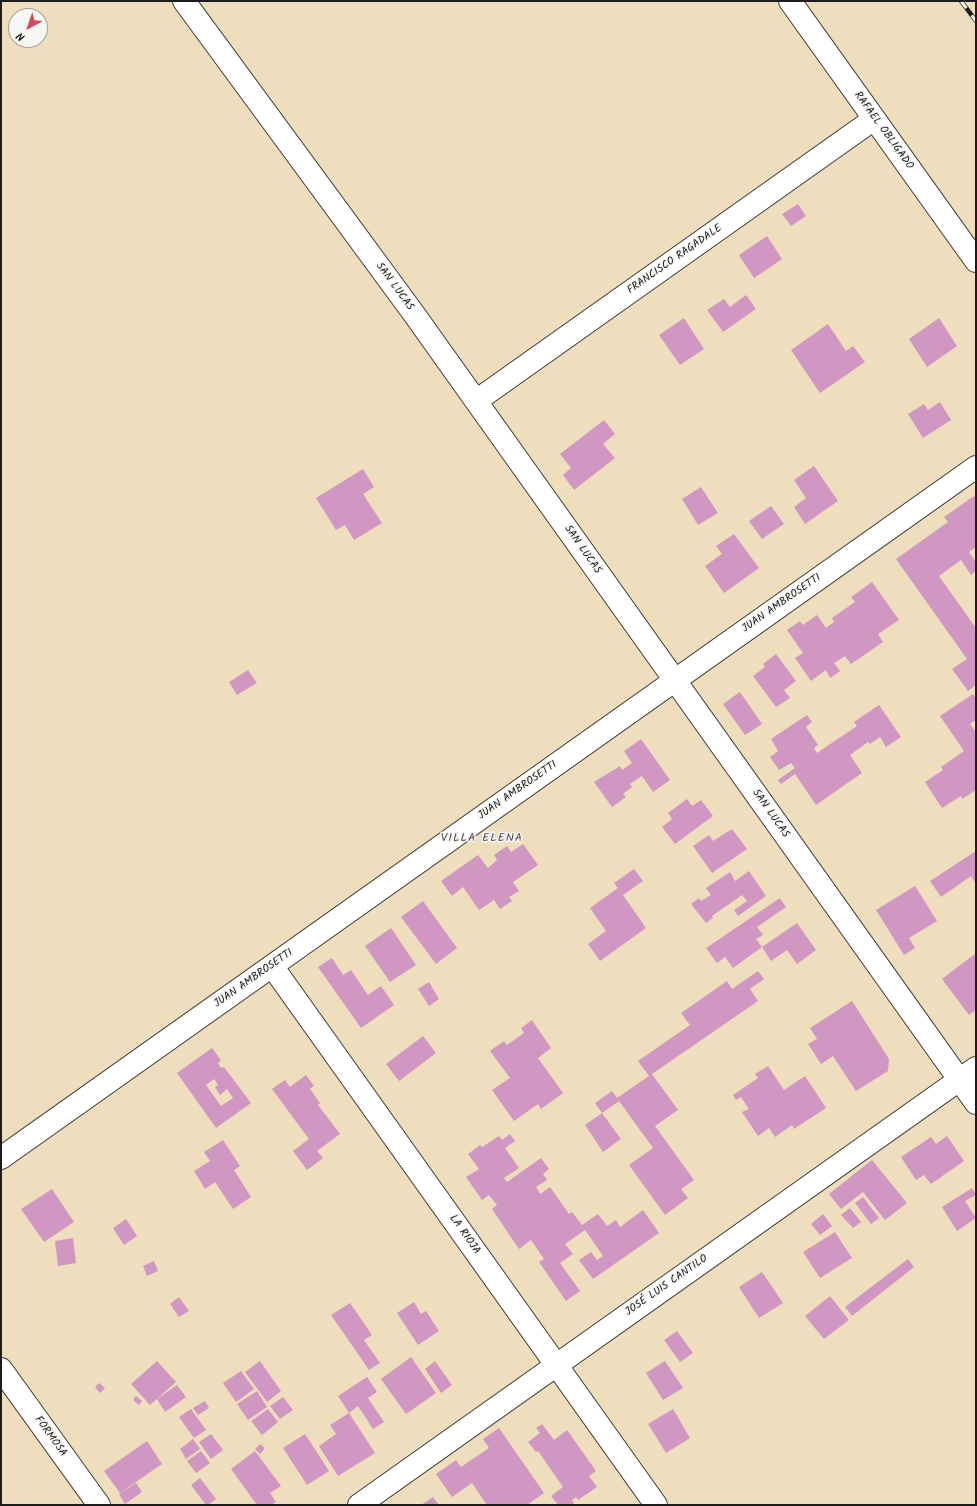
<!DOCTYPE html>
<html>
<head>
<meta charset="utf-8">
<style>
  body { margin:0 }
  #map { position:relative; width:977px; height:1506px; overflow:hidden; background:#efdebd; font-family:Kalam,sans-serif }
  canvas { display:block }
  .frame { position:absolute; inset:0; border:2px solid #1c1c1c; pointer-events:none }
  .north { position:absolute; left:8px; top:8px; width:40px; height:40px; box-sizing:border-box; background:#f6f6f2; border:1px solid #9f9f9c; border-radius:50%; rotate:220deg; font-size:11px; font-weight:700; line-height:16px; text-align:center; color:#1c1c1c }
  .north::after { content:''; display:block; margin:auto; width:14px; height:18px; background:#d1495b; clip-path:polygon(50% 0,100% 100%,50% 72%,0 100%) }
</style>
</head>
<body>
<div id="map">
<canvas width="977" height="1506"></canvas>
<div class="frame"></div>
<div class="north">N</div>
</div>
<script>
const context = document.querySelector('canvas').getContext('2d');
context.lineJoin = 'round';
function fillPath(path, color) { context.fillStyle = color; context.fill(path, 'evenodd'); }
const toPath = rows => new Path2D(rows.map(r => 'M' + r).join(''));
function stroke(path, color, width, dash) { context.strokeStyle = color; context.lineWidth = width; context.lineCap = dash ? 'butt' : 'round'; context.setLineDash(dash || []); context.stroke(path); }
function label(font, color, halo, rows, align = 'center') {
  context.font = font + ' Kalam,sans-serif'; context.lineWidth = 3; context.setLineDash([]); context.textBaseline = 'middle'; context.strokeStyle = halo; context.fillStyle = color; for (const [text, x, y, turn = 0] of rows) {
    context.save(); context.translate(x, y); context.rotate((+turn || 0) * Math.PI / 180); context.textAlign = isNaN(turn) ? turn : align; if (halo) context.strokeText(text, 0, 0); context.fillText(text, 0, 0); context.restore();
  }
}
const building = toPath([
  [798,204,806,216,791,226,782,214],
  [767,236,782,259,754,278,739,255],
  [746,295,756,309,723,332,707,310,724,299,730,307],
  [684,318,704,349,680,365,659,335],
  [939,318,957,346,927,367,909,339],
  [828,324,846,351,853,346,865,362,820,393,791,350],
  [940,402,951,420,923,438,908,414,924,404,928,410],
  [604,420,615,434,603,444,615,458,574,490,563,475,571,468,560,454],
  [814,466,838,501,805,524,794,507,806,498,794,480],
  [363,469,374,487,363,494,382,523,354,540,345,525,336,530,316,498],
  [701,487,718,513,698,525,682,499],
  [974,496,976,498,976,547,969,552,976,562,976,571,971,575,961,560,939,576,976,628,976,685,968,691,952,669,967,659,896,559,948,522,944,517],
  [771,506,784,524,762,539,749,521],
  [734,534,759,568,724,593,705,566,722,554,716,546],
  [872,582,899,620,878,634,883,642,851,664,845,656,834,663,840,671,830,678,826,670,811,681,795,658,803,653,787,630,800,621,803,625,817,615,826,628,834,622,832,618,855,602,851,597],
  [776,654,796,681,784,690,790,698,776,707,753,676,765,667,763,664],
  [248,670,257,683,237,695,229,682],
  [740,692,762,724,745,735,723,704],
  [973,694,976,699,976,720,970,724,976,732,976,790,962,799,961,796,942,808,925,782,943,770,941,767,964,751,940,716],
  [879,705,901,737,886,747,880,737,870,744,868,742,850,755,862,773,816,805,795,774,781,784,778,780,795,768,791,763,779,770,770,757,778,751,771,739,807,715,812,722,806,727,818,745,814,748,817,753,857,726,854,722],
  [641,739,670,780,653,792,642,776,630,784,632,787,623,794,626,797,612,807,594,782,620,766,622,770,632,763,624,751],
  [687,799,692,806,701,800,713,816,675,844,662,827,672,819,668,813],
  [732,829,747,849,712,873,693,846,709,835,713,841],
  [523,844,538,865,513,882,519,891,509,897,512,901,500,909,494,900,479,910,463,887,452,896,441,881,478,855,488,868,497,860,494,855,507,846,511,852],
  [976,851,976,884,971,876,941,897,930,881],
  [634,869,643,881,623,895,646,928,600,961,588,944,606,931,590,908,618,888,614,883],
  [749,871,766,896,738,916,734,910,747,901,742,895,712,916,713,918,706,923,691,904,699,898,701,901,711,895,706,888,730,872,735,881],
  [915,886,937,921,909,938,915,948,904,955,876,910],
  [780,898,786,907,757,927,763,935,756,939,762,947,733,968,725,957,717,963,706,948],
  [423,901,457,948,436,964,401,917],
  [797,923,816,950,797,964,787,950,771,961,762,947],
  [391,928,416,965,390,982,365,946],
  [976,953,976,1010,969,1015,942,979],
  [332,958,343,975,351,970,368,995,381,986,394,1005,361,1028,318,967],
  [758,971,764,979,750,989,758,1001,652,1074,678,1110,655,1126,694,1180,681,1189,688,1198,665,1215,629,1165,653,1148,619,1101,602,1113,595,1103,612,1091,617,1098,649,1076,638,1061,690,1025,681,1013,727,981,732,989],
  [429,982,439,999,429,1006,418,989],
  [852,1001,889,1059,888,1071,856,1091,833,1056,821,1064,808,1044,817,1039,810,1028],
  [532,1020,551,1048,538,1058,563,1093,541,1109,538,1104,514,1121,492,1090,510,1078,490,1051,504,1041,507,1045,524,1033,521,1028],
  [423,1036,436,1053,399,1081,386,1064],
  [212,1048,221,1060,218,1063,221,1068,224,1067,251,1103,216,1128,177,1073],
  [214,1079,218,1085,215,1087,220,1095,227,1089,233,1098,221,1106,206,1085],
  [768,1066,784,1090,805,1076,826,1108,794,1129,792,1125,775,1137,769,1128,758,1136,742,1112,749,1109,741,1097,736,1100,733,1095,758,1078,755,1074],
  [306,1075,314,1086,310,1089,320,1103,318,1105,340,1134,317,1151,323,1158,307,1170,293,1151,309,1139,272,1089,285,1080,290,1087],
  [602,1113,621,1139,603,1152,585,1125],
  [510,1134,515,1141,505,1148,519,1168,504,1178,507,1182,541,1158,549,1169,543,1174,547,1180,536,1187,540,1194,550,1187,569,1214,572,1212,582,1225,598,1214,607,1226,616,1220,620,1227,643,1210,659,1233,593,1279,579,1260,591,1252,597,1260,603,1256,585,1230,565,1244,573,1254,560,1263,580,1291,566,1301,539,1262,544,1259,531,1240,519,1249,492,1209,497,1205,489,1195,482,1200,466,1177,479,1169,468,1154,480,1145,482,1147,499,1136,502,1140],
  [947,1136,964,1161,931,1184,924,1175,916,1180,901,1157,931,1137,936,1144],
  [223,1140,240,1166,234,1170,251,1197,233,1209,215,1182,205,1189,194,1171,210,1161,204,1152],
  [872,1160,907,1203,885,1220,863,1192,841,1209,829,1194],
  [972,1188,976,1195,965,1201,976,1218,957,1231,942,1207],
  [52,1189,74,1222,44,1242,21,1209],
  [863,1197,879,1218,871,1224,855,1203],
  [850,1208,861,1222,853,1228,841,1215],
  [823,1214,832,1226,820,1235,811,1224],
  [126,1219,137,1236,124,1245,113,1228],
  [835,1232,852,1258,820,1278,803,1252],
  [73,1238,76,1263,58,1266,55,1241],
  [908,1259,914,1267,852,1316,845,1307],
  [154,1261,158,1271,147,1276,143,1266],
  [762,1272,783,1303,759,1318,739,1287],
  [830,1296,849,1320,824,1339,805,1316],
  [179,1297,189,1311,179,1317,170,1304],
  [414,1302,421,1314,426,1311,439,1331,418,1345,397,1313],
  [350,1303,372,1335,364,1340,380,1363,369,1370,331,1315],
  [677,1331,693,1353,680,1362,664,1340],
  [411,1357,436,1393,406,1414,381,1379],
  [157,1361,176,1382,150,1405,131,1384],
  [260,1361,281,1391,267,1402,245,1372],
  [435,1361,452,1385,441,1393,425,1369],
  [665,1361,683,1388,663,1400,646,1373],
  [241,1371,254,1389,236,1402,223,1383],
  [367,1377,377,1392,368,1398,384,1422,373,1429,358,1406,349,1413,338,1396],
  [99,1383,105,1388,100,1393,95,1387],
  [177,1385,186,1397,165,1412,157,1399],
  [257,1391,267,1407,248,1420,237,1404],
  [136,1396,142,1401,139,1405,133,1400],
  [283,1397,293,1410,280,1419,270,1406],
  [205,1401,209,1408,198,1415,193,1408],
  [191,1409,206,1430,194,1438,179,1417],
  [268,1409,278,1422,262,1435,251,1421],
  [673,1409,690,1438,666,1453,648,1424],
  [349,1413,375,1453,338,1476,319,1446,336,1434,330,1425],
  [542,1424,554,1440,567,1430,596,1471,589,1476,597,1487,578,1500,576,1497,572,1500,574,1503,571,1505,558,1505,551,1496,563,1487,538,1451,536,1452,528,1442,540,1433,536,1428],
  [499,1428,544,1493,527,1505,487,1505,472,1483,452,1497,436,1474,456,1460,461,1467,489,1448,483,1439],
  [211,1434,223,1450,211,1459,199,1442],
  [305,1434,329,1471,307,1485,283,1448],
  [193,1439,200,1449,186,1459,180,1449],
  [147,1441,162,1464,120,1493,104,1471],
  [260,1444,265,1448,260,1454,255,1449],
  [201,1451,210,1463,196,1473,187,1461],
  [255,1451,281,1486,270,1493,276,1502,271,1505,257,1505,231,1469],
  [200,1478,216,1499,208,1505,206,1505,191,1485],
  [136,1483,142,1492,125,1504,119,1494],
  [433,1497,439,1505,421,1505]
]);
const minor = toPath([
  [184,1,414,314,976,1103],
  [476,401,874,119],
  [272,966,656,1505],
  [1,1158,976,467],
  [1,1369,99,1505],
  [359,1505,976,1068]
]);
const tertiary = toPath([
  [790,1,976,261]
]);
const rail = toPath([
  [961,1,976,21]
]);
const streetNames = [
  ["RAFAEL OBLIGADO",883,131,54],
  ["FRANCISCO RAGADALE",675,260,-35],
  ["SAN LUCAS",394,287,54],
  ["SAN LUCAS",582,550,55],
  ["JUAN AMBROSETTI",782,604,-35],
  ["JUAN AMBROSETTI",518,791,-35],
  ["SAN LUCAS",770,814,55],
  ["JUAN AMBROSETTI",254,979,-35],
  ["LA RIOJA",464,1235,55],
  ["JOSÉ LUIS CANTILO",667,1286,-35],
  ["FORMOSA",50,1437,54]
];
const neighbourhoodNames = [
  ["VILLA ELENA",482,839]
];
fillPath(building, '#cf97c1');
stroke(minor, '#3c3934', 24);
stroke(tertiary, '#3c3934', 24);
stroke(minor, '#fff', 22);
stroke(tertiary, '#fff', 22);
stroke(rail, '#1c1c1c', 4.5);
stroke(rail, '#f6f6f2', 3, [9]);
label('11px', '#1c1c1c', '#f6f6f2', streetNames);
context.letterSpacing = '1px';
label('12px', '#5b4756', '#f6f6f2', neighbourhoodNames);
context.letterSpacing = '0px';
</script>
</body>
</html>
